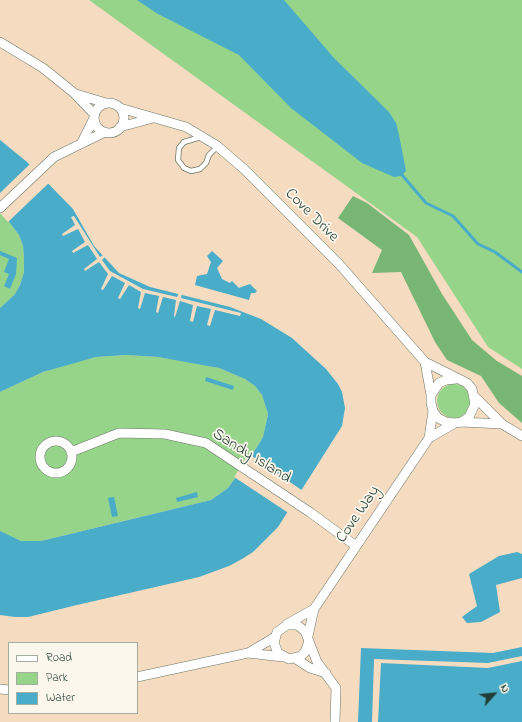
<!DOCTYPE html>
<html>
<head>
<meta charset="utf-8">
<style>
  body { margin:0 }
  #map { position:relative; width:522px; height:722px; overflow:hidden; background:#f5dcc0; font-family:"Indie Flower",sans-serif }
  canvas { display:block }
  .legend { position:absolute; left:8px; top:642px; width:130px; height:72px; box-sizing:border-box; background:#fbf7ec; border:1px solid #a3ada2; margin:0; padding:5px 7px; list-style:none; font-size:12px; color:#1f3d34 }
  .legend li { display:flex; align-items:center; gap:8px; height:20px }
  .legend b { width:20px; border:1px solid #a3ada2 }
  .north { position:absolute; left:474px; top:674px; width:40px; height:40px; -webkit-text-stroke:3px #fbf7ec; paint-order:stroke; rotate:63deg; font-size:11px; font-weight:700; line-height:16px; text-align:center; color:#1f3d34 }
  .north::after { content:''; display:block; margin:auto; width:14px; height:18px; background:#1f3d34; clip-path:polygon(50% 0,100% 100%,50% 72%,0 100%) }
</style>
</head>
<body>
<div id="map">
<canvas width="522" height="722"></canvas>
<ul class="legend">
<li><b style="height:5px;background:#fff"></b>Road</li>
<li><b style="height:11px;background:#96d48a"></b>Park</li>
<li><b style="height:11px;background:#49acc9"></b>Water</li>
</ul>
<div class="north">N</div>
</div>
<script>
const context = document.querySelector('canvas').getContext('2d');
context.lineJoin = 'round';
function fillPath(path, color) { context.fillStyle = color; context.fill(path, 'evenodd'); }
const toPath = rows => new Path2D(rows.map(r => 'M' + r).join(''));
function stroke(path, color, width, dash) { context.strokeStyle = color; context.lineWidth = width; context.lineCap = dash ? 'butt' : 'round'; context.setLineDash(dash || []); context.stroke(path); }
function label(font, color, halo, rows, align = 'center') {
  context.font = font + ' "Indie Flower",sans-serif'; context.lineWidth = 3.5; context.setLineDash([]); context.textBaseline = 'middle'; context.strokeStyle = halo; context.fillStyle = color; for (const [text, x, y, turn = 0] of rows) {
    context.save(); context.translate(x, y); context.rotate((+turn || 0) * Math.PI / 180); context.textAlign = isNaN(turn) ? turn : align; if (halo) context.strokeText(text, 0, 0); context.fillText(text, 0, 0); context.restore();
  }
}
const green = toPath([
  [89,0,522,0,522,369,488,347,417,237],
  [0,210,19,235,23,246,24,258,24,272,20,285,15,294,0,308],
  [126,355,158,357,196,363,219,368,245,379,255,386,262,395,268,414,263,437,257,447,228,488,211,500,41,541,21,541,5,534,0,531,0,392,43,372,69,364,96,357],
  '437 401a17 17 0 1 1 34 0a17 17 0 1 1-34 0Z'
]);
const forest = toPath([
  [353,196,367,203,409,235,442,294,472,340,497,361,522,376,522,423,499,403,481,376,447,360,435,342,401,272,372,273,382,250,338,218]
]);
const water = toPath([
  [137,0,284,0,334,58,389,112,396,123,399,135,406,171,401,176,394,177,362,163,291,108,239,55,158,14],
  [0,140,27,162,73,209,94,246,119,273,150,287,230,307,261,319,292,338,326,369,338,384,342,392,345,408,342,426,278,527,253,552,242,559,229,566,199,577,77,605,28,617,15,617,0,615,0,531,21,541,41,541,211,500,228,488,257,447,263,437,268,414,262,395,255,386,245,379,219,368,158,357,126,355,96,357,43,372,0,392,0,308,15,294,20,285,24,272,24,258,23,246,19,235,0,210],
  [0,251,17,258,16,274,10,289,4,286,9,274,4,272,9,259,0,255],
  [212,251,223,261,217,268,222,279,230,283,232,281,239,288,250,284,257,291,255,293,251,293,249,300,195,285,197,276,207,274,211,262,207,256],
  [206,377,234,386,233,390,205,381],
  [197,492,198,497,177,502,176,498],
  [114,497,118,516,112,517,108,498],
  [517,552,522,554,522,578,496,585,500,612,481,622,467,623,462,617,477,606,469,574,499,556],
  [522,647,522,722,358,722,361,648,493,653]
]);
const pier = toPath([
  [31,163,50,182,8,222,0,213,0,193],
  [74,216,100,257,103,255,105,257,102,260,110,271,143,289,177,297,179,293,182,293,181,298,241,313,240,316,215,310,210,326,207,325,211,309,197,306,193,322,190,321,193,305,180,301,175,317,174,316,176,300,163,297,158,313,156,312,159,296,145,293,140,309,138,308,141,292,129,285,120,299,118,298,125,283,112,276,103,290,101,289,108,274,99,262,85,271,84,269,97,259,88,245,73,253,72,251,85,242,78,229,63,236,62,234,75,225,71,217],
  [249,454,303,491,290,514,234,477],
  [522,656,522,661,488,668,381,663,378,722,372,722,374,659,488,663]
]);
const stream = toPath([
  [402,175,426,203,453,216,478,244,495,252,522,272]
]);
const service = toPath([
  [201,137,184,142,179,148,178,160,184,168,191,171,200,169,206,163,209,155,218,146]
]);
const minor = toPath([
  [0,42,43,68,74,93,94,114],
  [76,94,106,103],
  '94 118a15 15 0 1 1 30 0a15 15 0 1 1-30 0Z',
  [120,108,186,127,216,145,244,169,339,264,425,362,467,383,472,389,475,404,469,417,462,422],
  [120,127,153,118],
  [82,142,94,118],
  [0,208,54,157,105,132],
  [425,362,431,395,431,403,433,411,438,418,446,422,455,423,462,422,502,424],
  [431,395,439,383,446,380,456,379],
  [475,397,502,424,522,436],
  [429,438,455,423],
  '40 457a16 16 0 1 1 32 0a16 16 0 1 1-32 0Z',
  [71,452,119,433,165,434,206,443,311,513,356,546],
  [287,624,314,609],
  [308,636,314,609,429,438,433,411],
  [309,641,305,652,301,656,289,659,278,653,274,643,277,632,287,625,297,625,305,631,317,662,336,688,335,722],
  [248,653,275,637],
  [296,659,310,668,326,673],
  [137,677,248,653,283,657],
  [0,689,9,690]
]);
const streetNames = [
  ["Cove Drive",311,216,45],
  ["Sandy Island",251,457,32],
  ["Cove Way",359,515,-56]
];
fillPath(green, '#96d48a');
fillPath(forest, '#78b676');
fillPath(water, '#49acc9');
fillPath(pier, '#f5dcc0');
stroke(stream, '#49acc9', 3);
stroke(service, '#6a7565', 6);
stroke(minor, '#6a7565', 10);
stroke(service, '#fff', 4.5);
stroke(minor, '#fff', 9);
label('16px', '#1f3d34', '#fbf7ec', streetNames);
</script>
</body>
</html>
